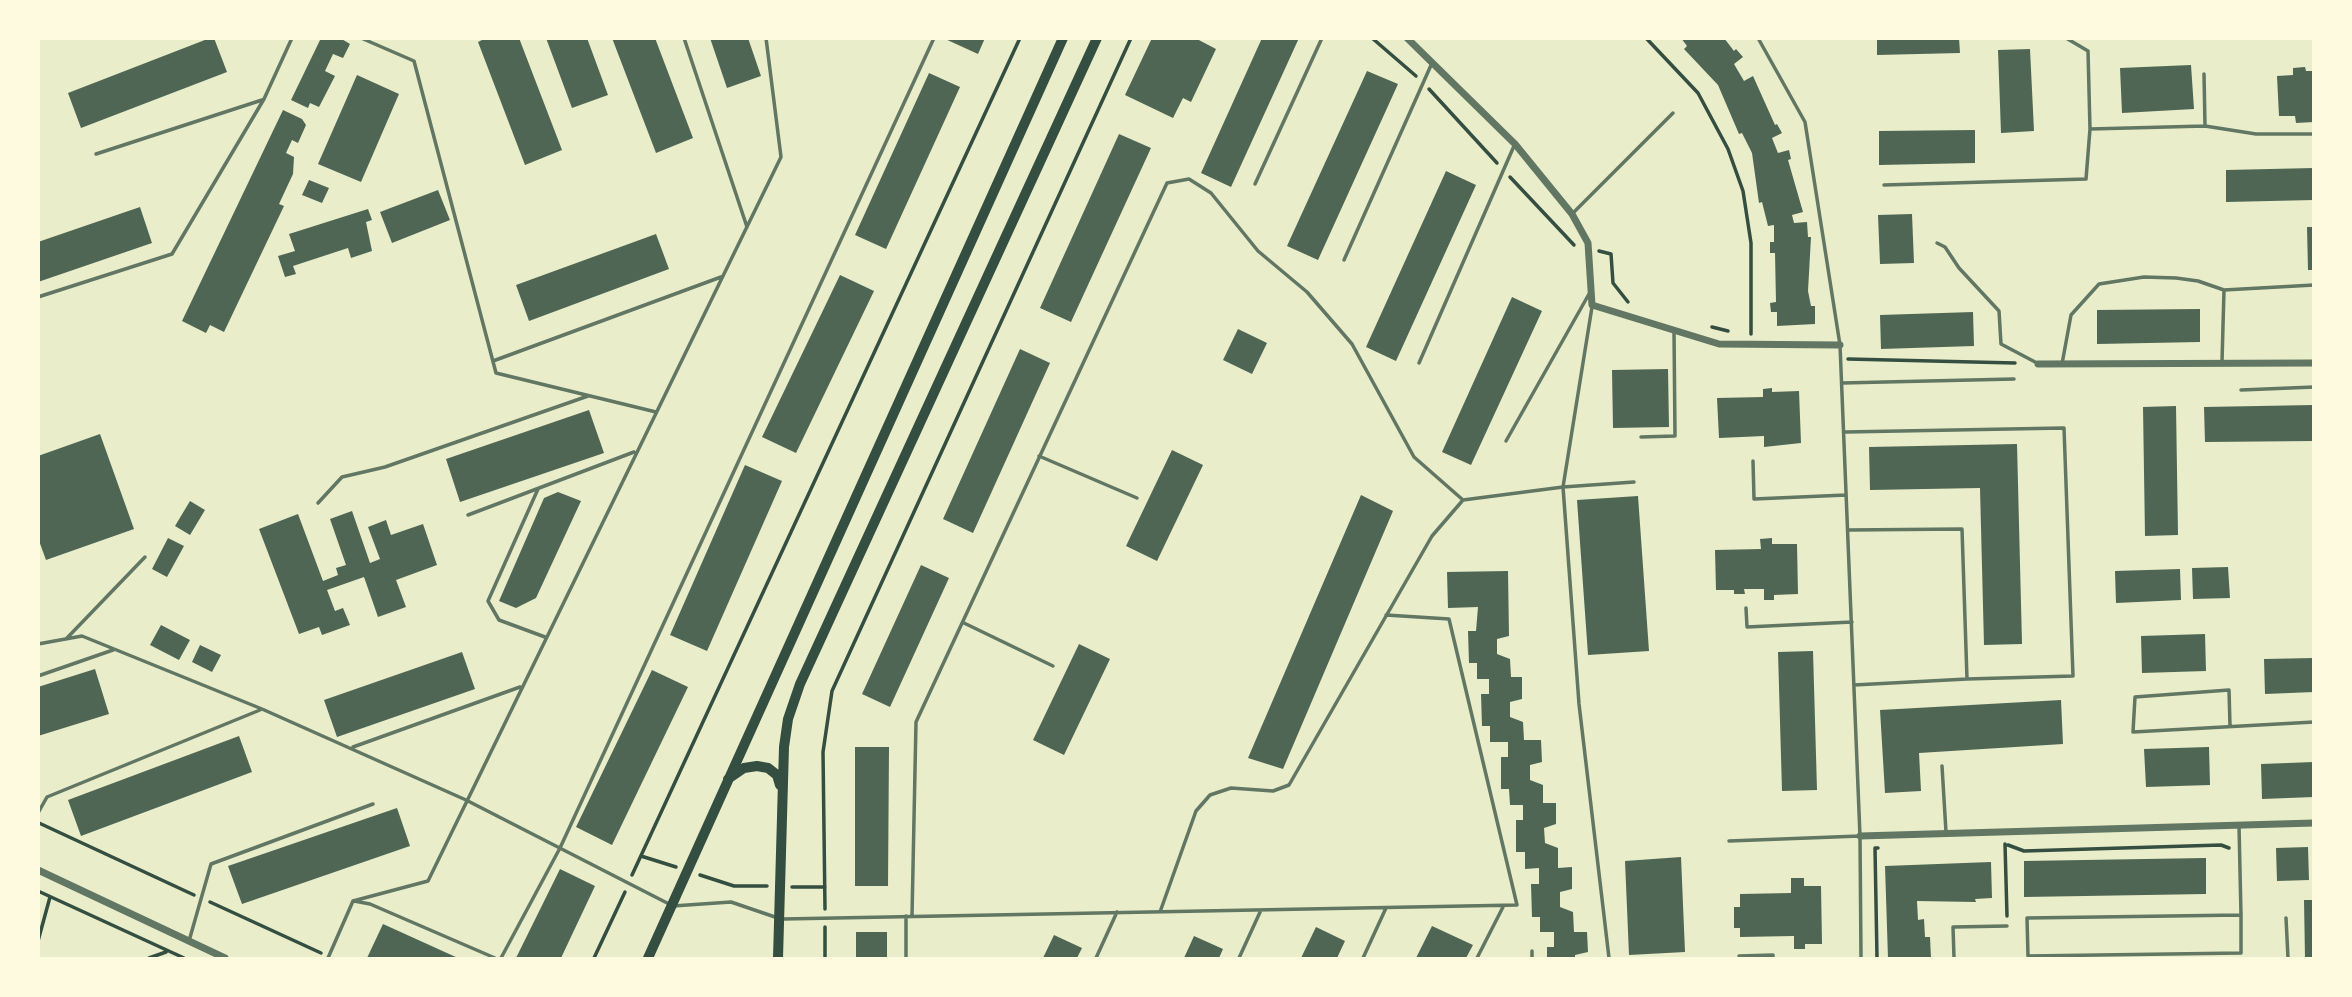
<!DOCTYPE html>
<html>
<head>
<meta charset="utf-8">
<style>
  body { margin:0 }
  #map { position:relative; width:2352px; height:997px; overflow:hidden; background:#e9edc9; font-family:"DejaVu Sans",sans-serif }
  canvas { display:block }
  .frame { position:absolute; inset:0; border:40px solid #fefae0; pointer-events:none }
</style>
</head>
<body>
<div id="map">
<canvas width="2352" height="997"></canvas>
<div class="frame"></div>
</div>
<script>
const context = document.querySelector('canvas').getContext('2d');
context.lineJoin = 'round';
function fillPath(path, color) { context.fillStyle = color; context.fill(path, 'evenodd'); }
const toPath = rows => new Path2D(rows.map(r => 'M' + r).join(''));
function stroke(path, color, width, dash) { context.strokeStyle = color; context.lineWidth = width; context.lineCap = dash ? 'butt' : 'round'; context.setLineDash(dash || []); context.stroke(path); }
const building = toPath([
  [210,38,214,38,227,72,81,128,68,93],
  [321,38,340,38,350,44,343,58,333,54,325,71,335,76,319,107,310,103,308,108,291,100],
  [486,38,519,38,562,150,525,165,478,42],
  [546,38,587,38,608,95,572,108],
  [612,38,655,38,693,138,656,153],
  [710,38,748,38,761,76,727,88],
  [943,38,985,38,978,54],
  [1152,38,1195,38,1216,49,1191,102,1183,98,1173,118,1125,95],
  [1262,38,1299,38,1231,187,1201,173],
  [1681,38,1724,38,1734,51,1736,49,1743,57,1734,64,1744,81,1753,76,1775,125,1777,124,1782,133,1772,138,1778,153,1789,150,1791,159,1788,160,1803,212,1792,215,1794,223,1807,222,1808,237,1811,237,1808,291,1811,306,1815,306,1815,324,1777,326,1777,312,1771,312,1770,303,1776,302,1775,253,1770,253,1770,242,1774,242,1774,225,1768,226,1762,202,1759,203,1752,153,1742,133,1739,134,1718,85,1684,49,1687,46],
  [1877,38,1959,38,1960,53,1877,55],
  [2030,49,2034,131,2001,133,1998,50],
  [2191,65,2194,109,2122,113,2120,68],
  [2305,67,2306,71,2314,71,2314,122,2296,123,2295,116,2279,116,2277,76,2293,75,2293,68],
  [1367,71,1398,84,1318,260,1287,246],
  [929,73,960,87,886,249,855,235],
  [357,75,399,94,361,182,318,164],
  [283,110,302,119,306,125,298,143,292,140,286,153,294,157,293,174,279,204,284,206,224,332,210,325,206,333,182,321],
  [1975,130,1975,163,1879,165,1879,131],
  [1119,134,1151,148,1071,322,1040,308],
  [2314,168,2314,200,2226,202,2226,170],
  [1446,171,1476,185,1396,361,1366,347],
  [309,180,329,188,322,203,302,195],
  [438,190,450,220,392,243,380,212],
  [140,207,152,243,38,282,38,242],
  [368,209,372,220,366,222,372,251,351,258,348,248,293,266,296,274,285,277,278,256,295,251,289,234],
  [1912,214,1914,263,1880,264,1878,215],
  [2307,227,2314,227,2314,270,2308,270],
  [656,234,669,269,529,321,516,285],
  [840,275,874,291,796,453,762,437],
  [1512,297,1542,311,1471,465,1442,452],
  [2200,309,2200,342,2097,344,2097,310],
  [1973,312,1974,346,1881,349,1880,315],
  [1238,329,1267,343,1252,374,1223,360],
  [1020,349,1050,363,973,533,943,519],
  [1668,369,1669,427,1613,428,1612,370],
  [1772,388,1772,392,1799,391,1801,443,1764,447,1764,436,1719,438,1717,398,1763,397,1763,389],
  [2314,405,2314,441,2205,442,2204,407],
  [2176,406,2178,535,2145,536,2143,407],
  [589,410,604,453,460,502,446,459],
  [100,434,134,529,46,560,38,538,38,456],
  [2017,444,2022,644,1984,645,1980,488,1870,490,1869,447],
  [1172,450,1203,465,1157,561,1126,546],
  [745,465,782,481,707,651,670,635],
  [558,492,581,501,536,598,516,608,499,601,544,498],
  [1361,495,1393,511,1283,769,1248,758],
  [1638,496,1649,651,1588,655,1577,500],
  [190,501,205,510,190,535,175,526],
  [352,511,370,563,380,559,368,527,386,520,391,535,423,524,437,565,396,580,406,607,378,617,364,577,327,590,335,611,343,608,350,625,322,635,319,627,299,634,259,529,298,514,323,581,338,575,336,568,346,565,330,519],
  [168,538,184,546,167,577,152,569],
  [1772,538,1772,544,1797,544,1798,594,1774,595,1774,600,1764,600,1764,589,1744,589,1745,594,1734,594,1734,590,1716,590,1715,550,1761,549,1760,539],
  [921,565,949,578,890,707,862,694],
  [2228,567,2230,598,2193,599,2192,568],
  [2180,569,2181,600,2116,603,2115,571],
  [1508,571,1509,636,1497,639,1497,654,1510,659,1511,677,1522,677,1522,699,1510,702,1510,717,1523,722,1524,740,1541,740,1542,762,1530,765,1530,780,1543,785,1543,803,1556,803,1556,824,1544,828,1545,843,1558,848,1558,868,1572,867,1572,889,1560,892,1560,907,1573,912,1574,932,1587,932,1588,952,1575,955,1575,958,1547,958,1547,947,1554,947,1554,932,1540,932,1540,917,1532,917,1531,884,1539,884,1539,868,1525,869,1525,852,1516,852,1516,820,1523,820,1523,805,1510,805,1509,789,1501,789,1501,757,1508,757,1508,742,1490,742,1490,726,1482,726,1481,694,1489,694,1489,679,1477,679,1477,663,1469,663,1468,631,1476,631,1478,607,1448,608,1447,572],
  [161,625,190,640,179,660,150,645],
  [2205,634,2206,671,2142,673,2141,636],
  [1079,644,1110,659,1064,755,1033,740],
  [200,645,221,655,212,672,192,662],
  [1813,651,1817,790,1782,791,1778,652],
  [462,652,475,689,337,737,324,700],
  [2314,658,2314,692,2265,694,2264,659],
  [95,669,109,714,38,736,38,687],
  [652,670,688,687,612,845,576,827],
  [2061,700,2063,744,1919,753,1921,791,1885,793,1880,710],
  [239,736,252,772,81,836,68,800],
  [855,747,889,747,888,886,855,886],
  [2209,747,2210,785,2146,787,2144,749],
  [2314,762,2314,797,2262,799,2261,764],
  [397,808,410,846,242,904,228,866],
  [2308,847,2309,880,2277,881,2276,848],
  [1681,857,1685,952,1629,955,1625,861],
  [2206,858,2206,894,2024,897,2024,861],
  [1991,862,1992,898,1975,899,1976,902,1917,901,1918,920,1924,919,1925,937,1930,937,1931,958,1888,958,1885,866],
  [560,869,595,886,561,958,516,958],
  [1791,878,1804,878,1804,886,1821,886,1822,944,1805,944,1805,949,1794,949,1794,936,1740,937,1740,928,1734,928,1734,907,1740,907,1740,894,1791,893],
  [2304,900,2314,900,2314,958,2305,958],
  [383,924,458,958,367,958],
  [1432,926,1473,945,1466,958,1416,958],
  [1316,927,1345,941,1337,958,1301,958],
  [856,932,887,932,887,958,856,958],
  [1054,935,1082,948,1077,958,1043,958],
  [1194,936,1223,949,1219,958,1184,958]
]);
const path = toPath([
  [1372,38,1416,76],
  [1646,38,1698,93,1728,149,1743,191,1751,243,1751,334],
  [1429,89,1497,163],
  [1510,177,1574,245],
  [1599,251,1611,254,1613,283,1628,302],
  [1712,327,1728,331],
  [1848,359,2015,363],
  [39,823,194,895],
  [2005,844,2007,916],
  [2008,845,2024,851,2221,845,2229,848],
  [641,856,676,867],
  [632,875,1020,38],
  [700,875,734,886,767,886],
  [792,887,825,887],
  [38,891,184,958],
  [210,902,321,953],
  [825,909,823,752,832,691,1131,38],
  [38,941,50,897],
  [149,958,166,952],
  [594,958,625,892],
  [825,958,825,927],
  [1877,958,1875,848,1878,848]
]);
const service = toPath([
  [361,38,414,61,496,373,656,412],
  [684,38,747,227],
  [1758,38,1805,122,1840,345,1860,836,1861,958],
  [2066,38,2088,51,2090,129,2205,126,2256,134,2314,134],
  [2204,74,2205,126],
  [96,154,262,100],
  [1255,184,1322,38],
  [1884,185,2086,179,2090,129],
  [1573,213,1673,113],
  [1937,243,1945,247,1959,268,1999,311,2001,344,2037,363],
  [1344,260,1432,63],
  [38,297,172,254,264,99,292,38],
  [1592,307,1563,487,1579,704,1609,958],
  [493,361,721,277],
  [2222,362,2224,290,2314,285],
  [1419,363,1514,146],
  [2062,364,2071,315,2099,284,2144,277,2176,278,2198,281,2224,290],
  [1842,383,2014,379],
  [2241,390,2314,387],
  [1845,432,2064,428,2073,676,1967,679],
  [1641,437,1675,436,1674,331],
  [1506,441,1589,294],
  [1039,456,1137,498],
  [1753,461,1754,499,1846,495],
  [538,489,488,601,499,620,545,637],
  [318,503,342,477,385,467,588,396],
  [468,515,634,452],
  [1848,530,1962,529,1967,679,1854,685],
  [1746,608,1747,627,1852,622],
  [964,623,1053,666],
  [67,638,145,557],
  [38,644,82,636,262,709,466,800,673,906,731,902,775,917],
  [38,676,113,650],
  [2230,726,2229,690,2135,697,2133,732,2314,722],
  [353,747,520,687],
  [1942,766,1946,832],
  [38,813,47,797,260,710],
  [2239,826,2241,915,2027,918,2028,956,2241,953,2241,915],
  [1729,841,1860,836],
  [354,901,370,904,495,958],
  [1160,912,1196,811,1210,795,1231,788,1273,791,1289,785,1432,536,1463,500,1563,487,1634,482],
  [912,916,916,722,1167,183,1189,179,1211,193,1258,251,1307,292,1352,344,1414,457,1463,500],
  [2286,918,2288,958],
  [783,919,1517,905,1449,619,1386,615],
  [189,941,211,864,373,804],
  [1739,956,1773,955,1773,958],
  [328,958,353,901,428,881,781,157,766,38],
  [501,958,560,848,934,38],
  [906,958,906,916],
  [1096,958,1117,912],
  [1239,958,1261,910],
  [1363,958,1386,908],
  [1477,958,1503,907],
  [1532,958,1532,951],
  [1954,958,1953,927,2007,926]
]);
const minor = toPath([
  [1407,38,1515,144,1572,214,1588,243,1592,305,1719,344,1840,345],
  [2038,364,2314,363],
  [1860,836,2314,823],
  [38,870,225,958]
]);
const secondary = toPath([
  [728,779,744,768,757,766,768,768,777,775,780,785],
  [648,958,1063,38],
  [778,958,784,747,788,719,800,684,1097,38]
]);
fillPath(building, '#4f6655');
stroke(path, '#344e41', 3.5);
stroke(service, '#617663', 3.5);
stroke(minor, '#617663', 7);
stroke(secondary, '#344e41', 10);
</script>
</body>
</html>
